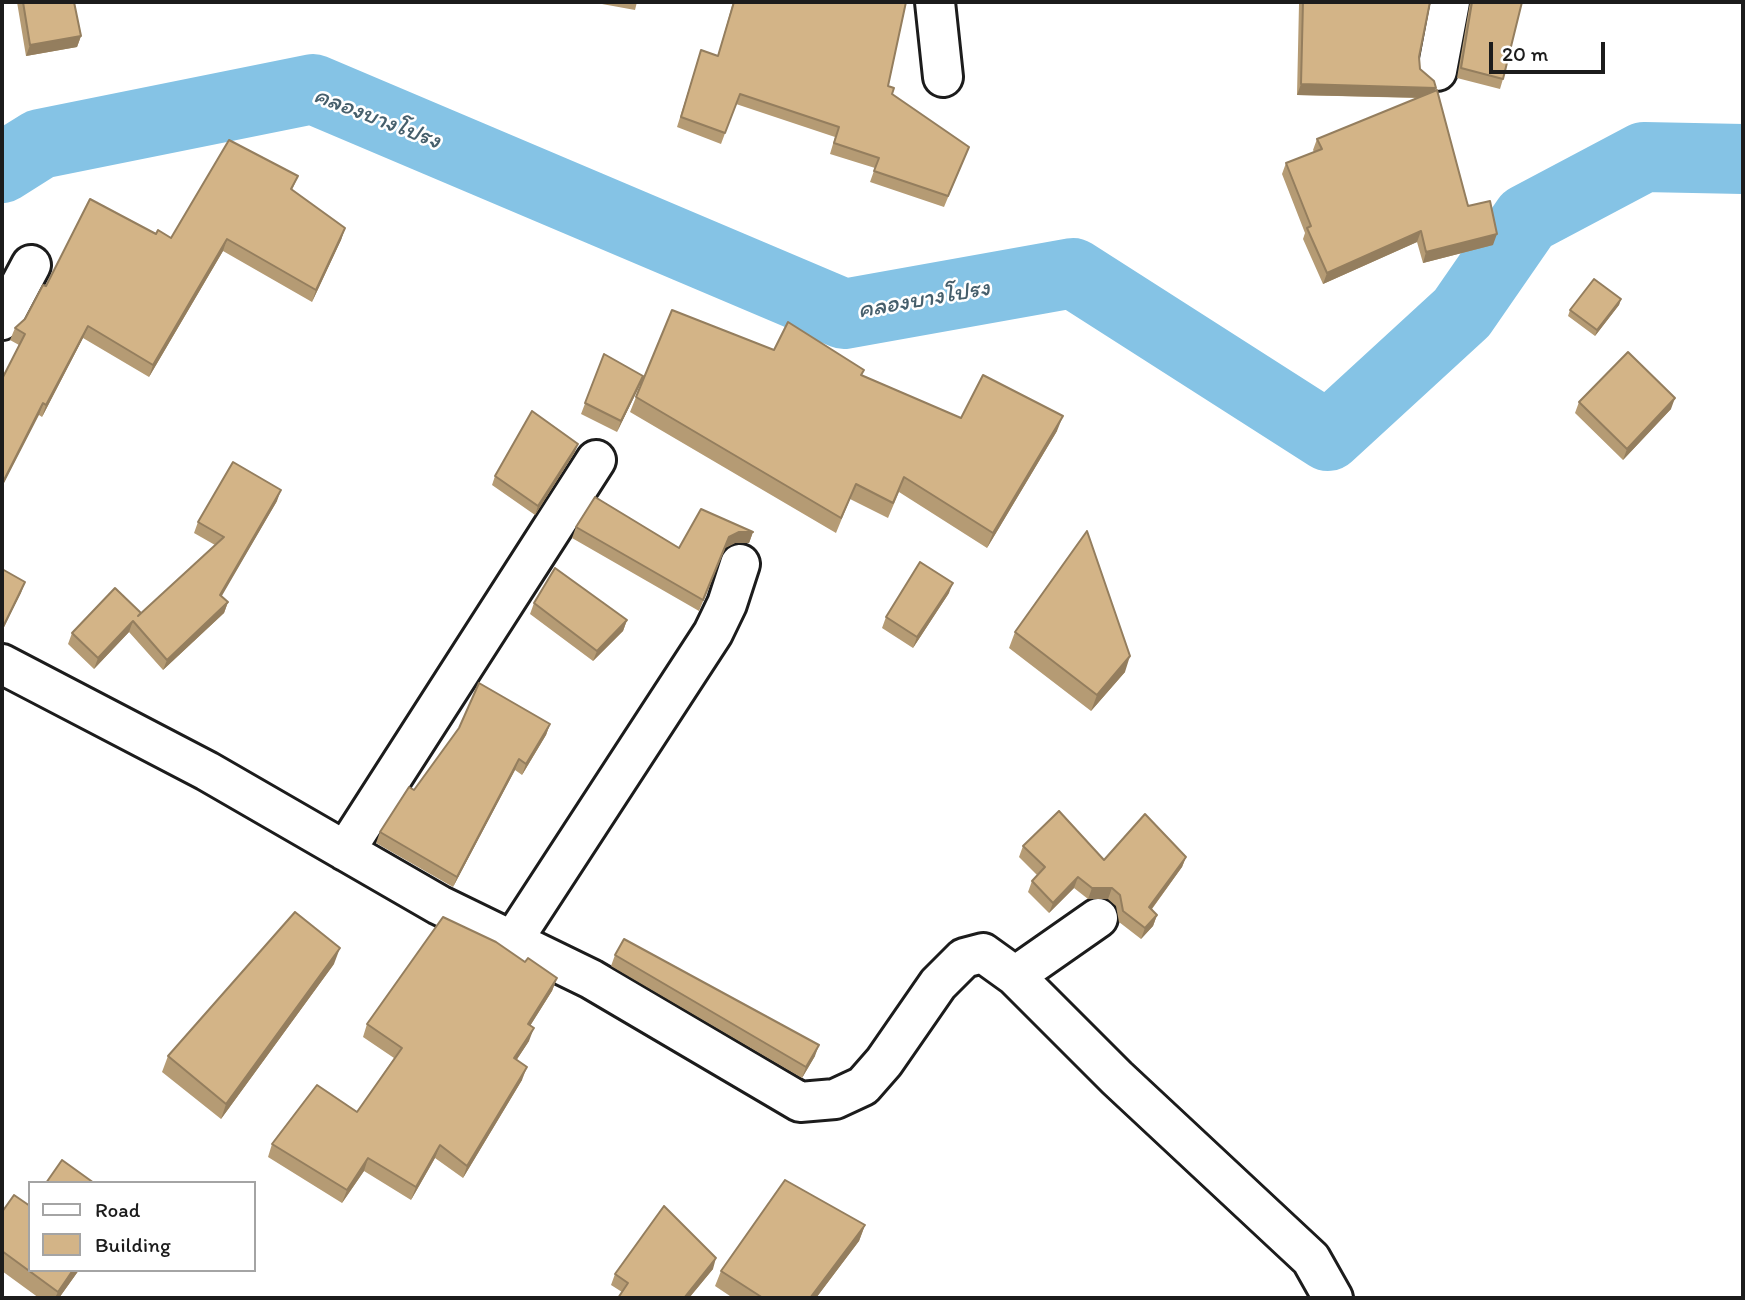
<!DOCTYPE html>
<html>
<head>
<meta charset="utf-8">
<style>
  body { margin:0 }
  #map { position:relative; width:1745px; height:1300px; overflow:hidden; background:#fff; font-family:Itim,sans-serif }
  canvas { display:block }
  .frame { position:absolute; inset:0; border:4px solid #1c1c1c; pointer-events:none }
  .legend { position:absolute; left:28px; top:1181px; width:228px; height:91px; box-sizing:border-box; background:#fff; border:2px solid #a4a4a4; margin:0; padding:9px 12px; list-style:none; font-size:21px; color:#1c1c1c }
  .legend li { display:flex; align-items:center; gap:14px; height:35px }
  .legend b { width:35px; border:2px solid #a4a4a4 }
  .scale { position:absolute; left:1489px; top:42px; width:116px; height:32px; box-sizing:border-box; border:4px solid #1c1c1c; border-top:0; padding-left:9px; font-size:21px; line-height:24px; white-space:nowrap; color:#1c1c1c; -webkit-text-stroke:5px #fff; paint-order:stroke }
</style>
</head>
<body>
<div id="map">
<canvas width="1745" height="1300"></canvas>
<div class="frame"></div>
<ul class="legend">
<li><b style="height:9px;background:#fff"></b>Road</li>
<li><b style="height:19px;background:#d3b487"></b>Building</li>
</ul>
<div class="scale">20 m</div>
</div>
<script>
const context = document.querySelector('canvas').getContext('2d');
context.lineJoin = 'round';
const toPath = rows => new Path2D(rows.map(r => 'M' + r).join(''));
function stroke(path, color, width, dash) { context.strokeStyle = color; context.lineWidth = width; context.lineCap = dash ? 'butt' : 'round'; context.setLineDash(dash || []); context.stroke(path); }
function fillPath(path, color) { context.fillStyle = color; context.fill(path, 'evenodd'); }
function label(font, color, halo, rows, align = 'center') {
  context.font = font + ' Itim,"Playpen Sans Thai",sans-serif'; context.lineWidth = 5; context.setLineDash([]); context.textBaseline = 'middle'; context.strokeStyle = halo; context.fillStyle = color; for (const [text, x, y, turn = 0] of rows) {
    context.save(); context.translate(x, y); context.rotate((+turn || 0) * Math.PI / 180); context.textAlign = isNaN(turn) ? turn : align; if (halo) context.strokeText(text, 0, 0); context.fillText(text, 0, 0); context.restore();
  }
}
const river = toPath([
  [2,168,40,144,313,89,844,314,1073,273,1328,436,1462,313,1527,219,1644,157,1743,159]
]);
const minor = toPath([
  [935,2,943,77],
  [1437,71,1450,2],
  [2,320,31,265],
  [2,664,207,771,439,905,591,979,800,1102,835,1099,863,1086,884,1062,938,984,964,958,983,953,1015,976,1117,1078,1311,1259,1333,1298],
  [345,851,596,460],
  [513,940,713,633,727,604,740,564],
  [1015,976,1098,918]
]);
const wall = toPath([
  [17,2,74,2,81,36,77,47,26,56],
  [591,2,637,2,635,10],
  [733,2,906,2,888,86,892,94,965,157,944,207,870,182,875,168,830,154,835,137,736,104,721,144,677,127,701,50,718,56],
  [1290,2,1430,2,1419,57,1420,69,1436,88,1435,91,1468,206,1493,245,1423,263,1417,242,1323,284,1303,239,1305,233,1282,174,1286,163,1314,152,1313,150,1317,139,1418,98,1297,95,1299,4,1290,3],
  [1470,2,1522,2,1503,79,1500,89,1457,78],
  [298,176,292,190,345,228,341,240,312,302,223,251,149,377,83,338,42,417,39,415,19,345,10,340,15,328,25,319,46,286,156,234,171,238],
  [1621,299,1619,305,1595,336,1568,316,1570,310],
  [774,350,862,375,961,418,1057,431,987,548,899,492,888,518,850,499,836,533,630,412,636,397],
  [604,354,639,387,617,432,581,414],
  [1579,402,1671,409,1623,460,1575,413],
  [575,452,535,515,492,485,495,476],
  [277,501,221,596,228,602,224,613,163,670,129,632,94,669,68,644,72,633,141,613,215,545,194,533,198,522],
  [576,527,679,548,753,532,749,543,735,543,725,548,699,611,572,538],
  [949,593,913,648,882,628,886,617],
  [534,603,627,620,623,631,593,661,530,614],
  [1015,632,1125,672,1091,711,1009,648],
  [550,724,546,735,522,775,515,770,453,887,376,843,380,832],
  [1023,846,1104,860,1186,857,1182,867,1152,909,1157,915,1153,926,1141,939,1119,922,1116,906,1108,899,1088,899,1074,888,1049,913,1028,892,1032,881,1037,875,1019,857],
  [615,955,815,1056,802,1078,611,966],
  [525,962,557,978,552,991,530,1026,529,1041,517,1059,522,1080,463,1178,435,1158,411,1200,364,1171,342,1203,268,1157,272,1144,357,1112,394,1058,363,1037,367,1024],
  [334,964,221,1119,162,1072,168,1056],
  [2,1212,30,1270,79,1270,59,1298,39,1298,2,1271],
  [865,1225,859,1241,816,1298,733,1298,715,1286,721,1271],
  [713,1269,689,1298,618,1298,622,1292,611,1285,615,1274]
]);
const shadedWall = toPath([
  [81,36,77,47,26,56,30,45],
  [1301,84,1436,88,1432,98,1297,95],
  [345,228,341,240,312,302,316,290],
  [1421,231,1417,242,1323,284,1327,273],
  [1497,234,1493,245,1423,263,1426,252],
  [227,239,223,251,149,377,153,365],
  [1621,299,1619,305,1595,336,1597,330],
  [88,326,83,338,42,417,46,405],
  [643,376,639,387,617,432,621,421],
  [1675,398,1671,409,1623,460,1627,449],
  [43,403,39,415,2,487,2,484],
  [1063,416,1057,431,987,548,993,533],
  [578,444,575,452,535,515,538,506],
  [281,490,277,501,216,606,220,595],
  [739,532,753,532,749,543,735,543,725,548,699,611,729,537],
  [25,582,21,593,2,631,2,629],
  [953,583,949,593,913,648,917,637],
  [228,602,224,613,163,670,167,660],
  [627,620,623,631,593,661,597,651],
  [133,621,129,632,94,669,98,658],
  [1130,656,1125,672,1091,711,1097,695],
  [550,724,546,735,522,775,526,764],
  [519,759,515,770,453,887,457,877],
  [1186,857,1182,867,1145,918,1149,907],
  [1078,877,1074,888,1049,913,1053,903],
  [1092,888,1112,888,1108,899,1088,899],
  [1157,915,1153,926,1141,939,1145,928],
  [340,948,334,964,221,1119,226,1104],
  [557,978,552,991,523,1037,528,1024],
  [534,1028,529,1041,510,1070,514,1058],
  [819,1045,815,1056,802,1078,806,1067],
  [527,1067,522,1080,463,1178,467,1166],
  [440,1145,435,1158,411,1200,416,1187],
  [368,1158,364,1171,342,1203,347,1190],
  [865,1225,859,1241,816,1298,810,1298],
  [716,1258,713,1269,689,1298,684,1298],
  [73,1270,79,1270,59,1298,55,1298,58,1292]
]);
const building = toPath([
  [23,2,74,2,81,36,30,45,23,2],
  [734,2,906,2,888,86,894,88,892,94,969,147,948,196,874,171,879,158,834,143,839,127,740,94,725,133,681,117,701,50,718,56,734,2],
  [1303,2,1430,2,1419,57,1420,69,1434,81,1436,88,1301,84,1303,2],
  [1472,2,1522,2,1503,79,1461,68,1472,2],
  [1437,90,1468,206,1490,201,1497,234,1426,252,1421,231,1327,273,1307,228,1311,226,1286,163,1322,149,1317,139,1437,90],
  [229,140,298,176,291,189,345,228,316,290,227,239,153,365,88,326,46,405,43,403,2,484,2,379,25,334,15,328,25,319,43,285,46,286,90,199,156,234,158,230,171,238,229,140],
  [1594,279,1621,299,1597,330,1570,310,1594,279],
  [672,310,774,350,788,322,864,370,861,375,961,418,983,375,1063,416,993,533,904,477,893,503,856,484,841,518,636,397,672,310],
  [1628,352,1675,398,1627,449,1579,402,1628,352],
  [604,354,643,376,621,421,585,403,604,354],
  [532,411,578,444,538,506,495,476,532,411],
  [233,462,281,490,220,595,228,602,167,660,133,621,98,658,72,633,115,588,141,613,138,616,224,537,198,522,233,462],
  [595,497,679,548,701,509,753,532,739,532,729,537,703,600,576,527,595,497],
  [1087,531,1130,656,1097,695,1015,632,1087,531],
  [920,562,953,583,917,637,886,617,920,562],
  [555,568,627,620,597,651,534,603,555,568],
  [2,569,25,582,2,629,2,569],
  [479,683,550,724,526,764,519,759,457,877,380,832,409,787,414,790,459,728,479,683],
  [1059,811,1104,860,1145,814,1186,857,1149,907,1157,915,1145,928,1123,911,1120,895,1112,888,1092,888,1078,877,1053,903,1032,881,1045,867,1023,846,1059,811],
  [295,912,340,948,226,1104,168,1056,295,912],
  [443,917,496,942,525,962,528,958,557,978,528,1024,534,1028,514,1058,527,1067,467,1166,440,1145,416,1187,368,1158,347,1190,272,1144,317,1085,357,1112,402,1048,367,1024,443,917],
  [624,939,819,1045,806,1067,615,955,624,939],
  [62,1160,94,1183,46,1183,62,1160],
  [785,1180,865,1225,810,1298,763,1298,721,1271,785,1180],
  [14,1195,30,1206,30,1270,73,1270,58,1292,2,1251,2,1212,14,1195],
  [664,1206,716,1258,684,1298,618,1298,628,1283,615,1274,664,1206]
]);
const waterNames = [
  ["คลองบางโปรง",377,119,21],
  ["คลองบางโปรง",924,300,-10]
];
stroke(river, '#85c3e5', 70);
stroke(minor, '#1c1c1c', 44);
stroke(minor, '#fff', 38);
fillPath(wall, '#b59b74');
fillPath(shadedWall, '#947e5e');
fillPath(building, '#d3b487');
stroke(building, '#947e5e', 2);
label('italic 24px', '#465f6c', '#fff', waterNames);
</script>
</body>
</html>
